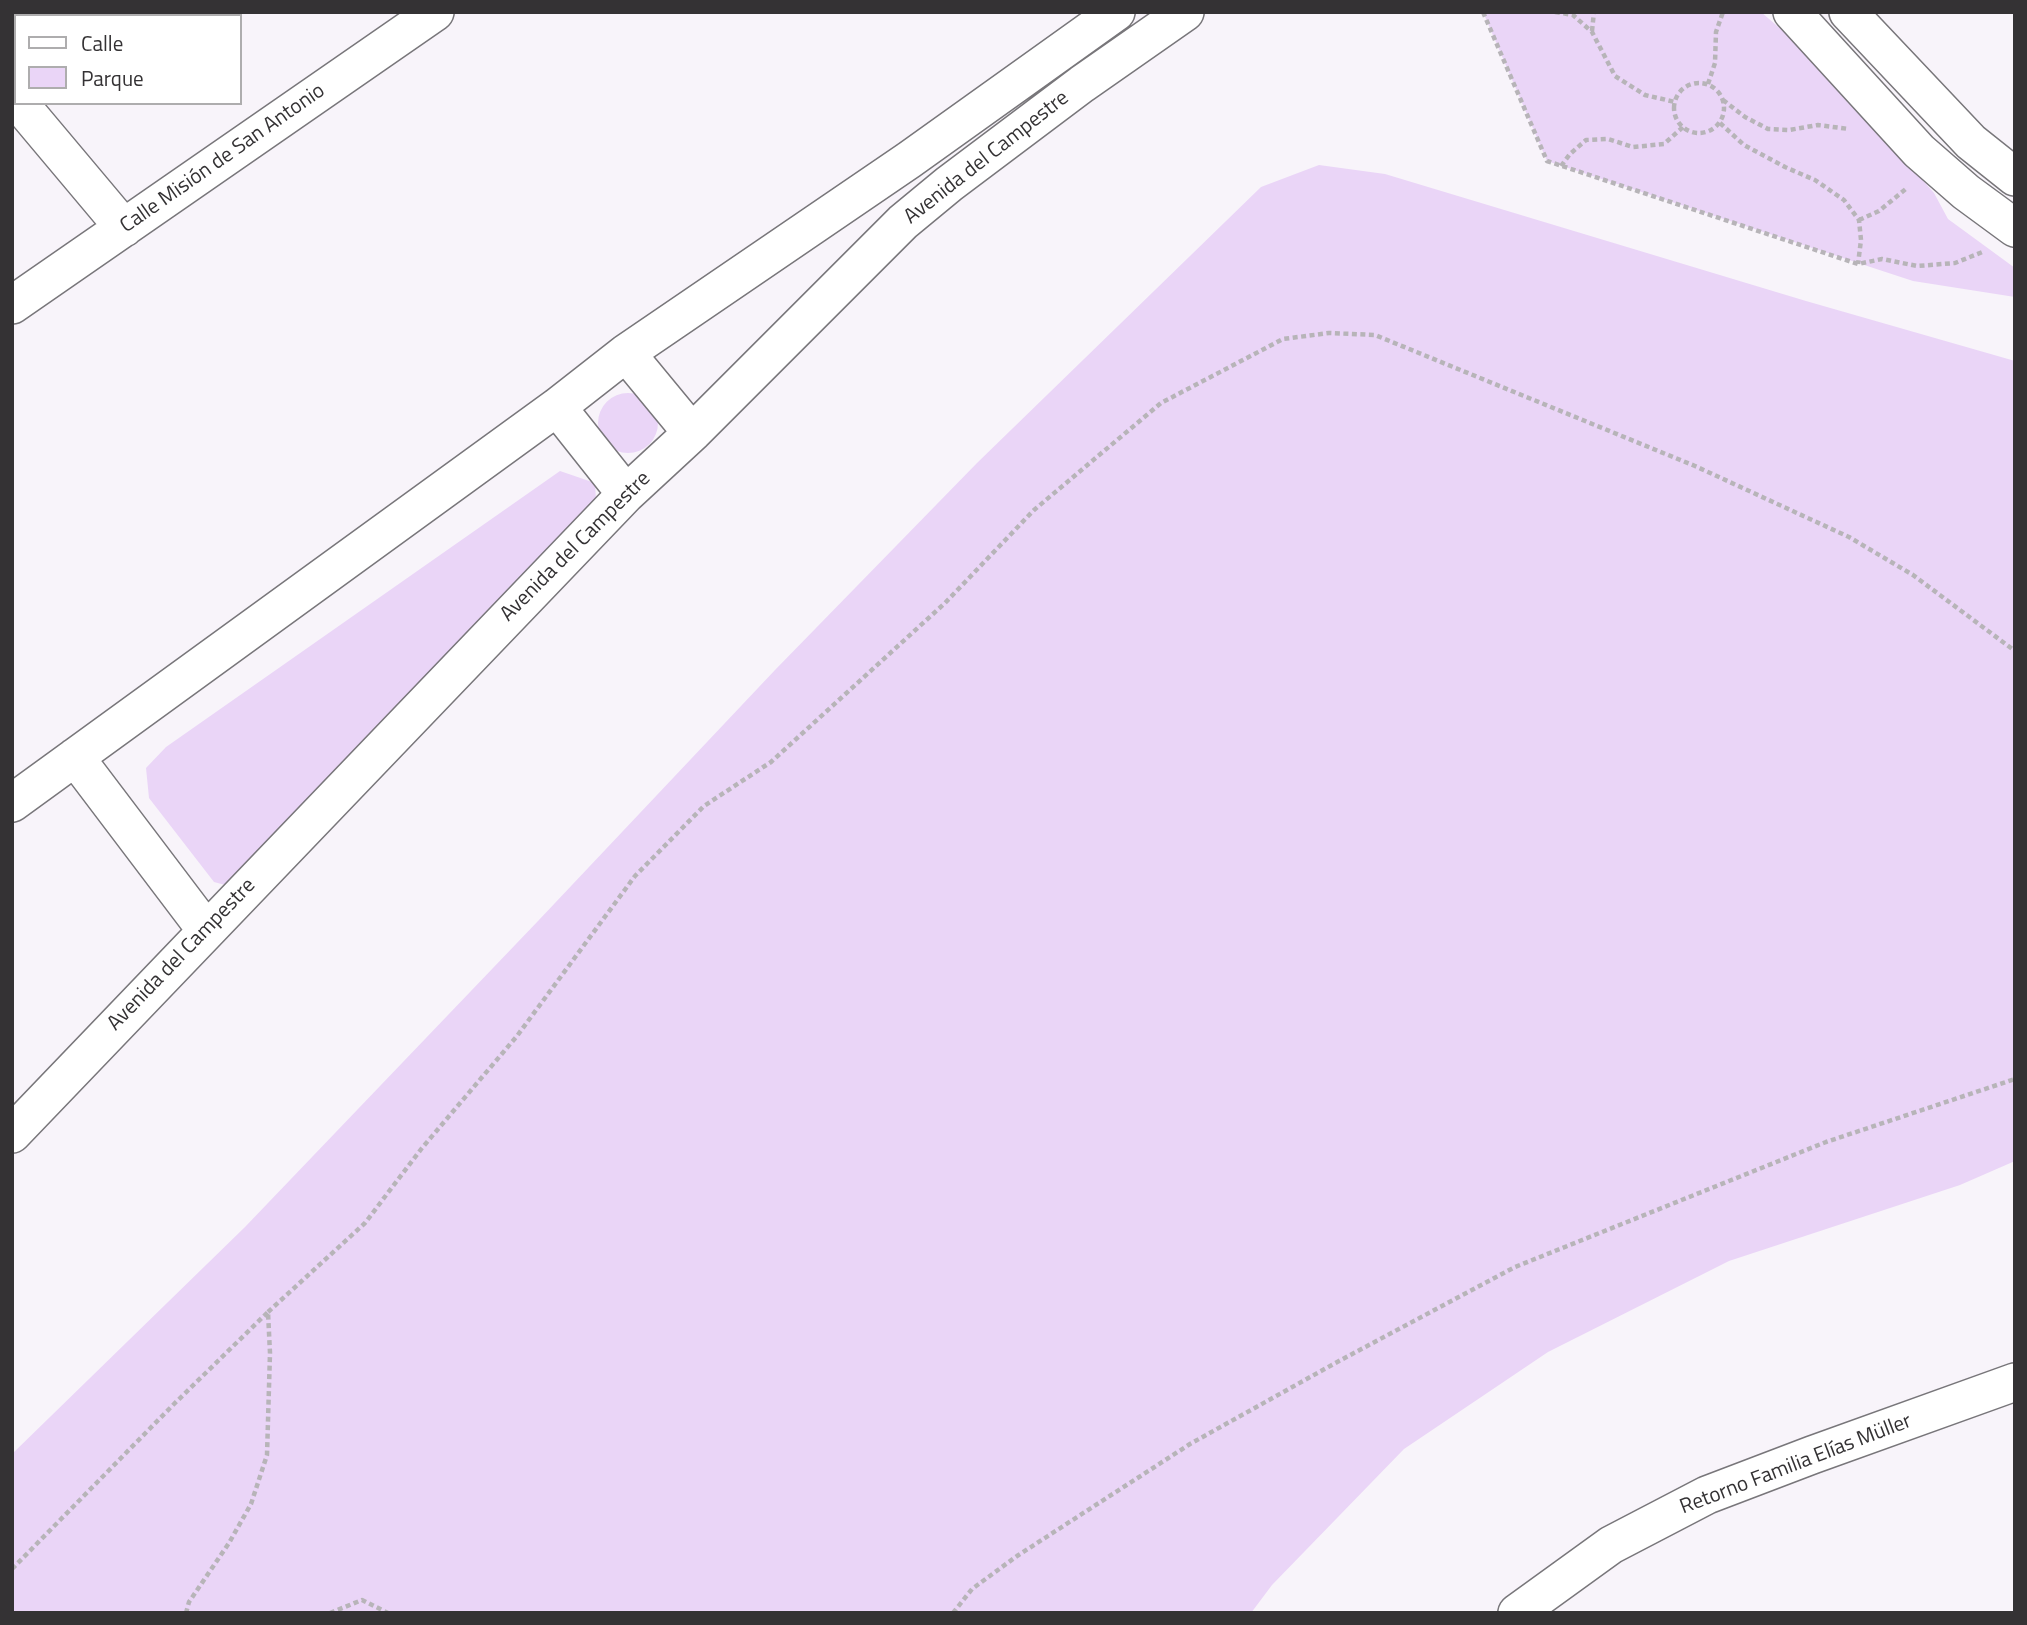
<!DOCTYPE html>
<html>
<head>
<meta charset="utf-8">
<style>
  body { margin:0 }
  #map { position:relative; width:2027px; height:1625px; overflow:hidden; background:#f8f4fa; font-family:"Titillium Web",sans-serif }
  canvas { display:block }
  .frame { position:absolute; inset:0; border:14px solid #343234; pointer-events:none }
  .legend { position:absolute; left:14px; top:14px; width:228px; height:91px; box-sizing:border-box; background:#fff; border:2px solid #aeadae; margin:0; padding:9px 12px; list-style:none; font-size:21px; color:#343234 }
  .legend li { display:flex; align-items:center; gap:14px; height:35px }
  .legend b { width:35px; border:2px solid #aeadae }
</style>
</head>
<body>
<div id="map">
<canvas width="2027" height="1625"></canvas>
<div class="frame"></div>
<ul class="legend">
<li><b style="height:9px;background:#fff"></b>Calle</li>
<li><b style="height:19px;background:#ead5f7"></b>Parque</li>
</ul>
</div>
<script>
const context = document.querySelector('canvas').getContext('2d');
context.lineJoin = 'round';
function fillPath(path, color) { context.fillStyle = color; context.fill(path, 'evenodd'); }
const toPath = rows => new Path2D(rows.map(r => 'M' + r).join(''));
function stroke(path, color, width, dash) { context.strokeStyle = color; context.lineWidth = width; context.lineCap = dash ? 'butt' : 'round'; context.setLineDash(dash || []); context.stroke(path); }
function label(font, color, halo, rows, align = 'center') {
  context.font = font + ' "Titillium Web",sans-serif'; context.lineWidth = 5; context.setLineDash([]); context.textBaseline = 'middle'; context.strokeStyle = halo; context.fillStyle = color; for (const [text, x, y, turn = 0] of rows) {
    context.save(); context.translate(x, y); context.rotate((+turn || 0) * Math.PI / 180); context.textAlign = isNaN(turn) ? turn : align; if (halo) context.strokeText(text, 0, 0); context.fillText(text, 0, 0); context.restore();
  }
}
const green = toPath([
  [1483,12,1761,12,1820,63,1934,193,1948,219,2015,268,2015,297,1913,281,1547,161],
  [1319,165,1385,174,1806,301,2015,361,2015,1161,1960,1185,1729,1261,1548,1352,1404,1449,1272,1585,1251,1613,12,1613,12,1454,245,1227,538,921,775,670,977,463,1261,187],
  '598 423a30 30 0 1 1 60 0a30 30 0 1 1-60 0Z',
  [560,471,595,483,597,518,240,889,214,882,149,798,146,768,166,747]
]);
const path = toPath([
  [1483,12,1547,161,1858,264,1882,259,1917,266,1955,263,1985,251],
  [1555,12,1573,15,1592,32,1615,76,1645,95,1675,102],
  [1592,31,1594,12],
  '1674 108a25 25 0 1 1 50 0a25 25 0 1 1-50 0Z',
  [1708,84,1715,63,1716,32,1723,12],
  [1723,100,1745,117,1768,129,1789,130,1818,125,1849,129],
  [1720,123,1744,145,1785,167,1815,180,1844,200,1859,220,1861,240,1858,264],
  [1561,166,1570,154,1586,140,1608,139,1633,147,1664,144,1683,127],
  [1859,220,1879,211,1907,188],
  [268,1312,365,1223,422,1148,517,1036,635,876,704,806,771,762,945,603,1034,510,1161,403,1283,339,1329,333,1375,335,1695,466,1849,537,1913,575,2015,651],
  [12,1569,174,1404,268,1312,270,1353,267,1455,251,1504,229,1543,189,1602,186,1613],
  [330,1613,362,1600,388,1613],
  [953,1613,972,1589,1017,1556,1190,1444,1339,1361,1515,1267,1826,1142,2015,1079]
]);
const street = toPath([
  [1792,12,1919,151,1966,192,2015,228],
  [1848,12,1971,142,2015,177],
  [19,103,124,228],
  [12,305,435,12],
  [626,353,692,433],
  [557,407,626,494],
  [75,757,206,930],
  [12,803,557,407,626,353,909,160,1116,12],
  [12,1134,626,494,692,433,903,222,949,184,1082,84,1185,12],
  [1517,1613,1611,1545,1707,1495,1812,1455,2015,1382]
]);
const streetNames = [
  ["Avenida del Campestre",987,158,-38],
  ["Calle Misión de San Antonio",223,159,-35],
  ["Avenida del Campestre",576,547,-45],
  ["Avenida del Campestre",182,955,-46],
  ["Retorno Familia Elías Müller",1796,1465,-21]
];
fillPath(green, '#ead5f7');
stroke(street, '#78767a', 40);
stroke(path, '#b7b4b8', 4.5, [5, 3.5]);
stroke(street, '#fff', 37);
label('21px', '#343234', '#fff', streetNames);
</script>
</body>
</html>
